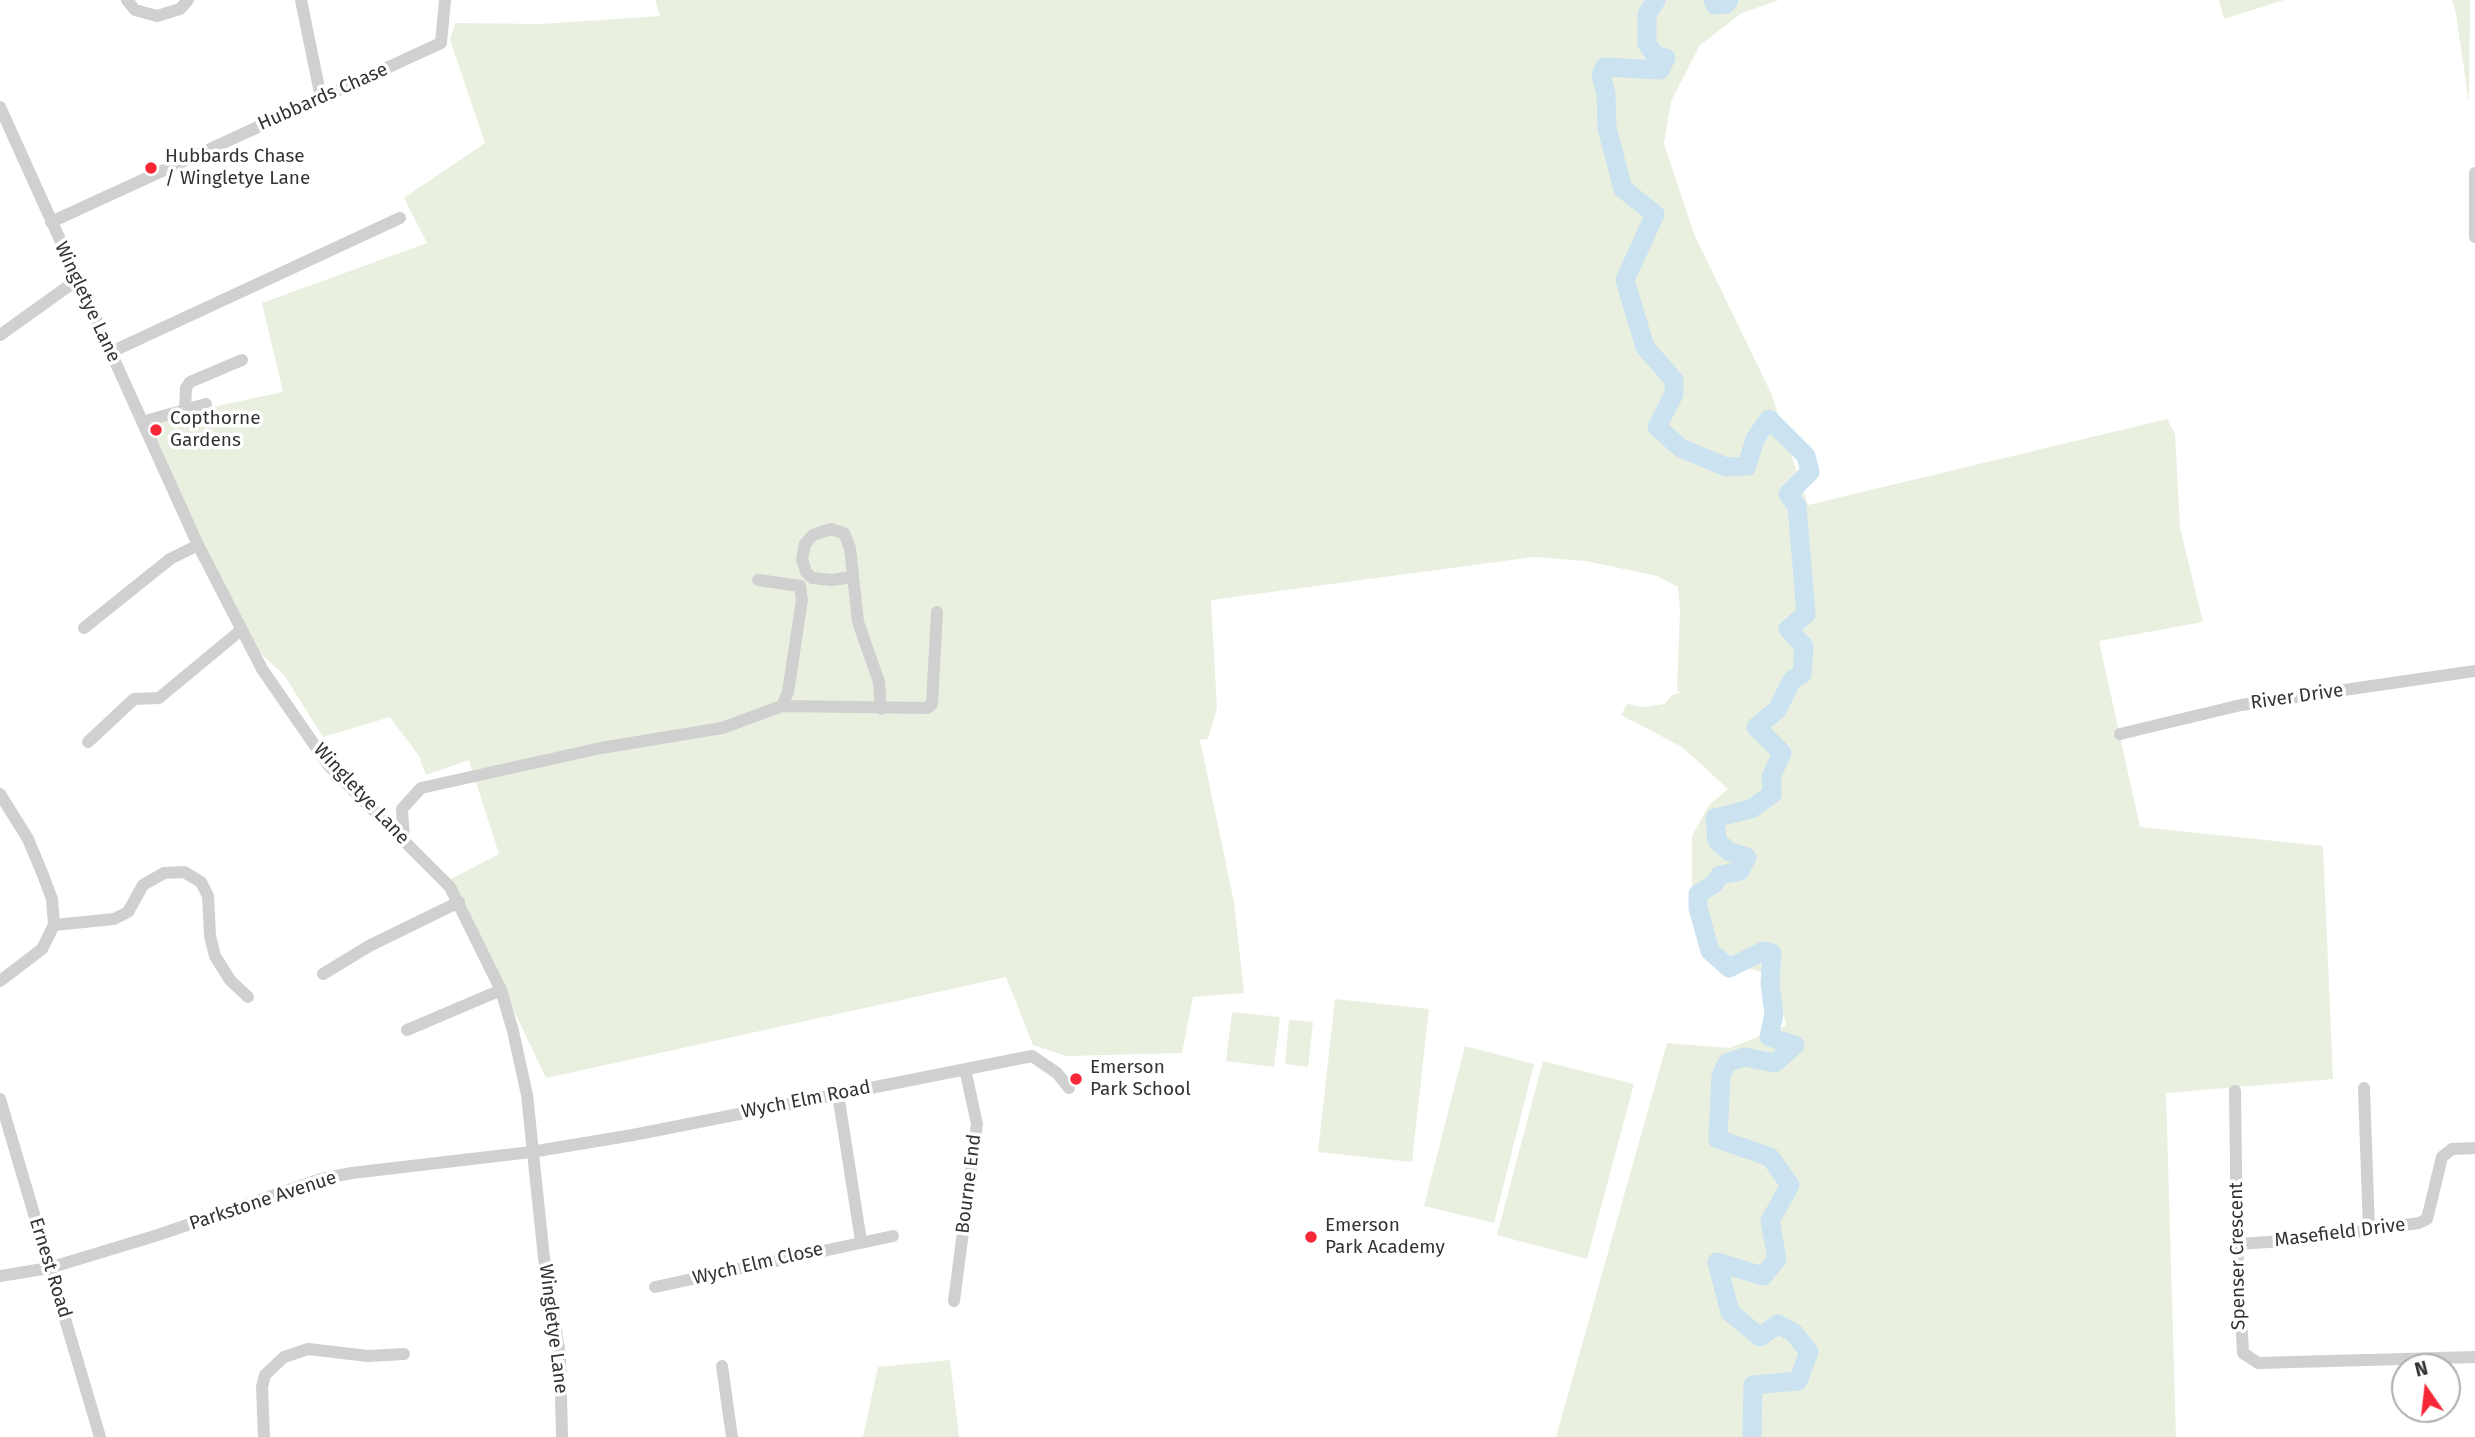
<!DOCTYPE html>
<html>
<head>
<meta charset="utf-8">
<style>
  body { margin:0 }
  #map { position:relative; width:2475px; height:1437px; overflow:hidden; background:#fff; font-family:"Fira Sans",sans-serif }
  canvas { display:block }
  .north { position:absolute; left:2391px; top:1353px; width:70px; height:70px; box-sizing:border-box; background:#fff; border:2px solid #adadad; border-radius:50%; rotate:346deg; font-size:19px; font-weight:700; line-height:28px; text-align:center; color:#333 }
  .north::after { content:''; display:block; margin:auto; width:24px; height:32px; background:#f62838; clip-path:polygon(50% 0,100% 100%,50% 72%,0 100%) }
</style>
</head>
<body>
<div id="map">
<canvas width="2475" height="1437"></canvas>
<div class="north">N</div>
</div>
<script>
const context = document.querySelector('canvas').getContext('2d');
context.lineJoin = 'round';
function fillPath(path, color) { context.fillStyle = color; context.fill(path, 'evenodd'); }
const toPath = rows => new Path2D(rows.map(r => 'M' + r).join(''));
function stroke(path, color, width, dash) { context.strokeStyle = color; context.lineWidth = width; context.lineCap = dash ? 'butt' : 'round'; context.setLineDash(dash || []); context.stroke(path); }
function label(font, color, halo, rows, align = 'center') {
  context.font = font + ' "Fira Sans",sans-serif'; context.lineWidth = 7; context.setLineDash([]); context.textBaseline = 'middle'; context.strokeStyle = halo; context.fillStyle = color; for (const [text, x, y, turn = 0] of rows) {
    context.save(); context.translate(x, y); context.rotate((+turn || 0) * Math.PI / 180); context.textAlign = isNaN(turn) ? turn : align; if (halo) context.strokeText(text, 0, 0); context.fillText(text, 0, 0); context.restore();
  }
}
const green = toPath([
  [655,0,1779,0,1742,13,1700,45,1671,101,1664,144,1694,234,1771,393,1808,505,2167,419,2175,434,2180,528,2203,622,2099,641,2140,827,2323,846,2333,1079,2166,1093,2176,1437,1556,1437,1667,1043,1729,1048,1786,1026,1776,975,1733,965,1706,940,1692,905,1692,836,1709,805,1728,789,1682,747,1621,715,1627,704,1643,707,1665,704,1672,695,1681,692,1677,691,1680,610,1678,587,1657,576,1586,561,1534,557,1211,600,1217,708,1208,739,1200,740,1234,902,1244,993,1193,997,1182,1053,1066,1056,1033,1045,1006,977,546,1078,451,879,499,854,469,760,426,775,419,756,390,717,323,737,284,675,246,640,142,422,283,392,262,303,427,243,404,198,485,143,450,40,455,23,541,24,660,16],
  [2219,0,2284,0,2224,19],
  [2452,0,2470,0,2469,103,2456,14],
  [1335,999,1429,1009,1412,1162,1318,1152],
  [1232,1012,1280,1017,1274,1067,1226,1061],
  [1289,1020,1313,1022,1308,1067,1285,1064],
  [1465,1046,1534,1064,1494,1223,1424,1206],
  [1543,1061,1634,1084,1587,1259,1497,1235],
  [950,1360,959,1437,863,1437,878,1367]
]);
const river = toPath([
  [1656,0,1647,14,1647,44,1655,55,1666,58,1660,70,1605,67,1601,75,1606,94,1607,128,1623,189,1655,214,1625,280,1645,347,1674,380,1674,394,1657,427,1681,448,1726,467,1747,466,1755,439,1769,419,1806,456,1810,472,1788,494,1797,506,1806,614,1788,629,1804,646,1802,674,1792,680,1777,710,1756,727,1782,753,1771,777,1772,794,1751,809,1715,818,1717,841,1730,852,1747,857,1740,871,1720,875,1714,884,1698,894,1698,908,1710,951,1729,968,1763,951,1772,953,1770,984,1774,1014,1769,1037,1795,1045,1775,1063,1744,1057,1727,1063,1721,1076,1718,1139,1770,1157,1790,1185,1770,1221,1777,1259,1763,1276,1717,1262,1730,1312,1760,1337,1778,1324,1794,1333,1809,1352,1798,1381,1753,1385,1752,1437],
  [1713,0,1715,5,1726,4,1729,0]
]);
const minor = toPath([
  [127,0,135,10,157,16,180,9,188,0],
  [301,0,321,98],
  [0,107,198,545,262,669,329,766,450,887,501,990,513,1031,527,1095,544,1258,560,1355,562,1437],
  [2475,173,2475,237],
  [51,222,441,43,445,0],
  [0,335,77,280],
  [111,352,400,218],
  [185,409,186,388,190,382,242,360],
  [142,422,206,404],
  [852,577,832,580,812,578,806,572,802,559,805,544,813,535,831,529,844,533,850,548,858,622,879,682,881,709],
  [84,628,170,559,198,545],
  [782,706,927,708,932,704,937,612],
  [2120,734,2241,705,2475,671],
  [88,742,134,699,159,698,241,630],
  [0,794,28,839,43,875,52,899,54,925],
  [404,840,402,809,421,788,601,748,722,728,782,706,788,692,802,600,800,586,758,580],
  [323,974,369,946,459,902],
  [0,981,42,949,54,925,114,919,128,912,143,885,164,873,184,872,201,882,208,896,210,936,215,956,230,980,248,997],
  [407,1030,501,990],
  [2364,1088,2369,1231],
  [2235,1091,2237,1244,2243,1353,2258,1363,2475,1357],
  [838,1094,861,1241],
  [0,1099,100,1437],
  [2237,1244,2301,1240,2419,1223,2427,1219,2442,1157,2452,1149,2475,1148],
  [0,1276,49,1268,158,1235,321,1179,352,1173,531,1152,633,1135,1032,1056,1057,1073,1069,1088],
  [655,1287,893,1236],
  [954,1301,977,1124,965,1069],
  [722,1366,732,1437],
  [264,1437,262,1387,265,1375,284,1357,308,1349,368,1356,404,1354]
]);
const markers = [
  [151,168,7,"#f62838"],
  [156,430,7,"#f62838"],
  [1076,1079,7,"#f62838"],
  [1311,1237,7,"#f62838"]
];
const streetNames = [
  ["Hubbards Chase",323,97,-24],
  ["Wingletye Lane",87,302,65],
  ["River Drive",2297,697,-8],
  ["Wingletye Lane",361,794,47],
  ["Wych Elm Road",806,1100,-11],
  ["Bourne End",969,1184,-83],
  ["Parkstone Avenue",263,1201,-18],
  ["Masefield Drive",2340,1233,-7],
  ["Spenser Crescent",2238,1256,-91],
  ["Wych Elm Close",758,1264,-13],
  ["Ernest Road",50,1268,73],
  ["Wingletye Lane",553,1329,83]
];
const poiNames = [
  ["Hubbards Chase",165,157],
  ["/ Wingletye Lane",165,179],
  ["Copthorne",170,419],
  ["Gardens",170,441],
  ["Emerson",1090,1068],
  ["Park School",1090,1090],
  ["Emerson",1325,1226],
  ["Park Academy",1325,1248]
];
fillPath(green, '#e9f0e0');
stroke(river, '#cbe2f1', 19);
stroke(minor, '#d0d0d0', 12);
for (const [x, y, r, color] of markers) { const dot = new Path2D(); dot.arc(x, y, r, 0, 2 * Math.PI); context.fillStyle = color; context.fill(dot); stroke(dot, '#fff', 2.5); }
label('19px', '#333', '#fff', streetNames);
label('19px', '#333', '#fff', poiNames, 'left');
</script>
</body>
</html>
